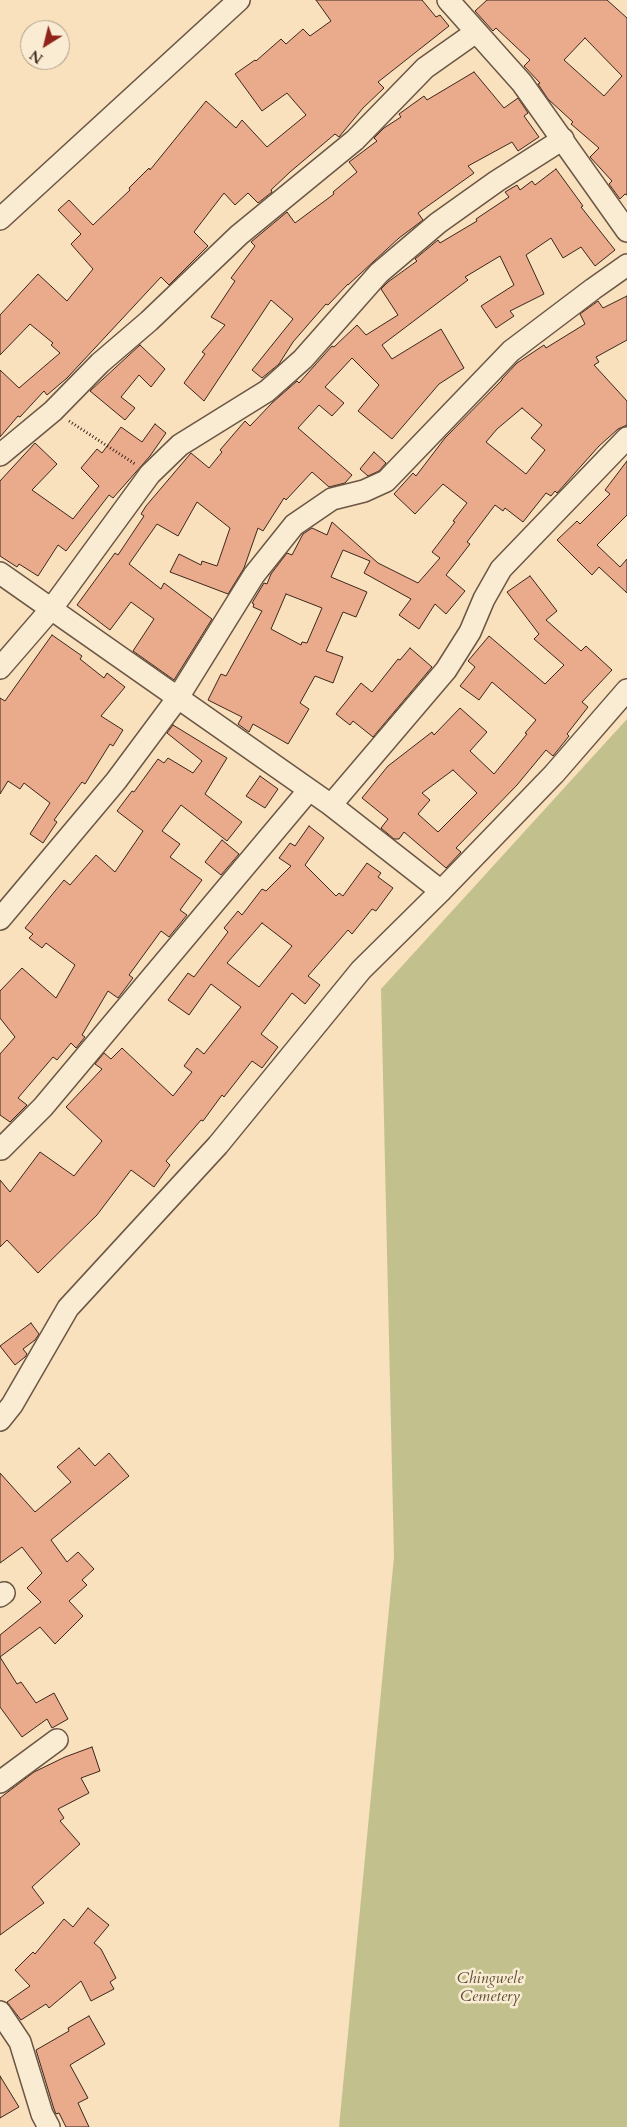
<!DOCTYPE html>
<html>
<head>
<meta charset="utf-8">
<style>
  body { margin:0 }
  #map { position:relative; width:627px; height:2127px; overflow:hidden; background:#f8e1bc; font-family:Cardo,serif }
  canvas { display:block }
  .north { position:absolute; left:20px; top:20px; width:50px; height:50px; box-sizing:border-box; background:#faecd3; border:1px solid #ae9d8a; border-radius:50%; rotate:216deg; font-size:14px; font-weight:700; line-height:20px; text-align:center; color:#3d271d }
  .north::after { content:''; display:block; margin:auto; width:18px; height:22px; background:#8f2418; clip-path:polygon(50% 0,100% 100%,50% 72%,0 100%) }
</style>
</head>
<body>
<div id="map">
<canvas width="627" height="2127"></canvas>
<div class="north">N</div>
</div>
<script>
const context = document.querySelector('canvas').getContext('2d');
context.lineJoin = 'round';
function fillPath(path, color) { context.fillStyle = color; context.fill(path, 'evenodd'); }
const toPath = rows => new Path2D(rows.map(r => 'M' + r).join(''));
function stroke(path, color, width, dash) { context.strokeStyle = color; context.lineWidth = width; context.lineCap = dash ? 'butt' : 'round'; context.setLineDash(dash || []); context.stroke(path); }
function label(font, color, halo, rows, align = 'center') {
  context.font = font + ' Cardo,serif'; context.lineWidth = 5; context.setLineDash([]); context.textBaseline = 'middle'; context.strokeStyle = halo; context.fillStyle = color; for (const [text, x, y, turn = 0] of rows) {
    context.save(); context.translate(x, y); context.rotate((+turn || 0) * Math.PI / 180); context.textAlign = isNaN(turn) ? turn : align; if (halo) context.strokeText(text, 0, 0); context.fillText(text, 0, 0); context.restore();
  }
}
const green = toPath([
  [627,719,627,2127,339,2127,394,1557,381,989]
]);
const building = toPath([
  [316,0,422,0,436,17,440,15,449,26,378,82,384,88,363,108,339,137,335,134,290,172,271,190,272,192,258,203,248,193,235,205,224,193,194,232,208,246,169,285,161,277,67,378,47,395,44,391,20,417,18,416,0,437,0,370,19,388,60,353,51,345,53,343,30,324,0,355,0,315,38,274,67,301,93,269,71,244,81,234,58,210,69,200,93,225,130,190,129,188,149,168,150,170,206,101,236,128,242,120,267,147,306,115,287,93,262,111,235,74,255,60,256,61,281,39,286,44,303,29,310,36,331,21,316,0],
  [487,0,607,0,627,18,627,195,625,194,620,199,609,184,612,181,590,157,599,148,571,124,573,122,548,99,538,84,540,83,524,66,530,60,496,28,493,31,475,11,487,0],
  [585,38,622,76,604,96,564,60,585,38],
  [474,72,504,108,518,98,528,113,524,116,539,137,518,151,512,142,468,166,474,173,418,213,423,220,399,238,348,285,348,284,328,305,326,304,293,342,279,364,262,378,252,370,293,319,271,300,204,401,184,383,205,354,202,352,225,325,211,317,235,281,231,278,255,246,251,242,287,212,295,223,334,194,333,192,357,172,349,162,377,141,374,138,384,128,401,117,399,114,424,96,427,100,474,72],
  [556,169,583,206,581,207,615,250,595,266,581,247,563,258,551,238,526,255,544,294,510,311,514,316,496,328,481,306,514,285,500,256,465,277,468,280,382,345,392,359,441,329,464,368,439,384,392,439,358,411,379,385,352,358,325,387,344,403,332,416,319,405,298,428,352,475,345,483,329,487,312,472,286,500,284,498,263,531,258,528,244,568,228,594,170,572,179,554,201,565,202,561,217,566,230,528,197,502,178,536,157,524,129,564,161,589,164,583,212,619,174,680,133,651,154,619,131,602,110,630,77,605,115,553,118,555,144,516,141,514,146,506,191,453,209,468,222,452,220,450,245,421,250,426,272,403,297,381,299,383,332,346,334,347,357,325,366,335,398,315,381,289,388,282,417,261,415,259,438,240,440,243,477,221,476,219,509,197,505,192,517,185,520,190,532,181,535,185,556,169],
  [627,296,627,340,596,357,599,362,594,365,627,401,627,425,618,429,599,446,557,493,555,491,551,496,546,493,523,522,505,508,503,511,495,505,467,542,470,544,446,575,465,591,446,614,435,604,419,629,399,615,411,599,364,573,370,561,343,550,331,577,367,592,356,617,343,612,326,651,343,657,333,683,315,676,300,703,309,709,288,744,253,724,249,732,238,724,242,717,208,700,221,674,226,676,262,611,253,607,254,604,252,603,264,583,267,584,271,574,287,553,292,555,303,534,312,528,327,535,332,522,378,563,418,583,440,558,432,552,455,522,453,521,467,503,443,484,415,514,394,494,413,473,416,476,445,438,502,380,502,379,517,363,544,345,546,348,585,324,580,314,598,301,603,308,627,296],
  [522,408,542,425,531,438,545,450,526,474,486,442,497,429,522,408],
  [286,594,322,608,307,643,302,642,301,645,271,629,286,594],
  [140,345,165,369,151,387,139,375,121,397,135,408,125,420,90,391,140,345],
  [155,424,166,433,150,456,113,498,109,495,66,551,58,545,38,576,19,564,17,567,0,556,0,481,35,443,57,464,32,490,73,519,99,486,81,468,97,449,102,453,121,427,142,442,155,424],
  [374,452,386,463,379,471,368,476,360,469,374,452],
  [627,461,627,515,597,545,620,567,627,559,627,593,599,567,592,575,557,540,577,521,580,524,610,494,605,490,627,461],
  [530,576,557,611,546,620,581,651,586,646,612,670,582,702,588,707,567,734,569,736,553,756,546,750,517,785,456,848,461,852,446,868,404,832,399,839,394,839,381,828,388,819,362,798,388,766,432,732,434,735,460,708,487,732,470,751,494,774,527,734,525,733,536,720,492,682,479,700,460,686,475,667,468,661,489,636,545,684,564,665,534,639,539,634,507,592,530,576],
  [453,770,477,793,438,832,418,814,430,800,422,793,453,770],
  [52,635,82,656,80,659,104,678,107,673,125,687,101,716,123,730,113,746,110,744,85,784,82,782,54,820,57,822,43,843,30,834,50,803,24,783,20,789,8,781,0,794,0,698,5,701,52,635],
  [410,648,432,667,373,737,353,721,350,725,336,714,361,683,372,692,398,659,400,660,410,648],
  [173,725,227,758,205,794,242,822,227,841,181,805,162,831,180,844,170,857,202,880,180,910,187,915,169,937,161,931,129,975,133,978,118,998,108,991,82,1035,85,1037,76,1048,71,1043,57,1060,53,1057,18,1098,27,1105,10,1122,0,1115,0,1054,15,1037,0,1018,0,991,22,968,56,998,75,965,46,943,42,948,29,938,33,934,25,928,64,880,70,885,96,855,115,872,143,831,117,811,132,791,134,792,158,759,164,763,168,758,193,773,202,761,167,733,173,725],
  [260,776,278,789,265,808,246,796,260,776],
  [309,826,324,838,305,865,336,896,339,893,343,896,367,863,381,873,378,877,393,888,376,911,372,909,352,934,348,930,308,976,320,985,305,1004,292,993,261,1034,278,1047,262,1068,252,1061,224,1097,222,1095,203,1121,201,1120,166,1161,170,1165,154,1187,131,1170,97,1215,38,1273,7,1240,0,1247,0,1180,10,1192,40,1152,74,1176,102,1141,66,1107,102,1069,95,1064,104,1053,111,1059,122,1048,173,1096,192,1072,184,1066,197,1048,204,1054,241,1007,211,984,189,1015,168,1000,188,973,194,977,228,932,224,928,238,911,242,915,262,889,266,891,291,866,279,858,290,843,295,846,309,826],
  [262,923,292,946,259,987,227,963,262,923],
  [222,840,239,854,221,875,205,862,222,840],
  [31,1323,39,1334,35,1340,23,1349,27,1354,25,1357,15,1365,0,1346,31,1323],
  [79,1448,95,1466,109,1453,129,1476,51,1540,67,1562,78,1552,94,1569,82,1580,87,1585,69,1601,83,1616,55,1644,40,1627,0,1657,17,1684,21,1682,36,1703,54,1693,68,1719,52,1728,47,1719,22,1737,0,1707,0,1635,41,1602,27,1588,42,1573,22,1547,0,1563,0,1473,35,1512,71,1482,57,1467,79,1448],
  [92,1747,100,1771,81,1778,89,1793,58,1809,64,1818,60,1821,80,1844,32,1887,44,1903,0,1935,0,1798,34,1772,65,1757,92,1747],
  [88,1908,109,1925,94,1943,101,1949,116,1978,110,1982,114,1989,91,2001,81,1981,49,2008,46,2004,21,2020,7,2002,30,1986,15,1970,33,1952,35,1954,64,1919,73,1927,88,1908],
  [89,2016,105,2044,70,2065,88,2098,78,2103,89,2127,66,2127,59,2113,56,2114,54,2109,36,2050,69,2031,68,2028,89,2016],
  [0,2076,19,2107,0,2118,0,2076]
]);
const path = toPath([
  [69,421,135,464]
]);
const street = toPath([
  [448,0,522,83,627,231],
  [0,219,239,0],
  [0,455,53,411,100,363,149,321,239,235,355,140,425,68,476,32],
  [0,573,331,805,441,891],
  [0,668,52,608,150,474,180,445,267,391,303,359,379,273,438,223,497,181,563,139],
  [331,805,446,670,470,632,484,599,501,569,627,438],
  [0,919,116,781,177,699,254,575,294,525,332,499,364,491,386,481,511,351,593,289,627,265],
  [1,1149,43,1107,309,790],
  [0,1420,12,1405,68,1308,218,1145,361,970,441,891,554,774,627,690],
  [0,1596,4,1593],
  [0,1782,57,1740],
  [0,2012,20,2042,42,2114,49,2127]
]);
const parkNames = [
  ["Chingwele",490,1979],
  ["Cemetery",490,1997]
];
fillPath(green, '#c2c18d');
fillPath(building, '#eaaa8c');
stroke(building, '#3d271d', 1);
stroke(street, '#6c5645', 24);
stroke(path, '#3d271d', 3, [1, 2.5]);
stroke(street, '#faecd3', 21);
label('italic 16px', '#5e4e39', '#faecd3', parkNames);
</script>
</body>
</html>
